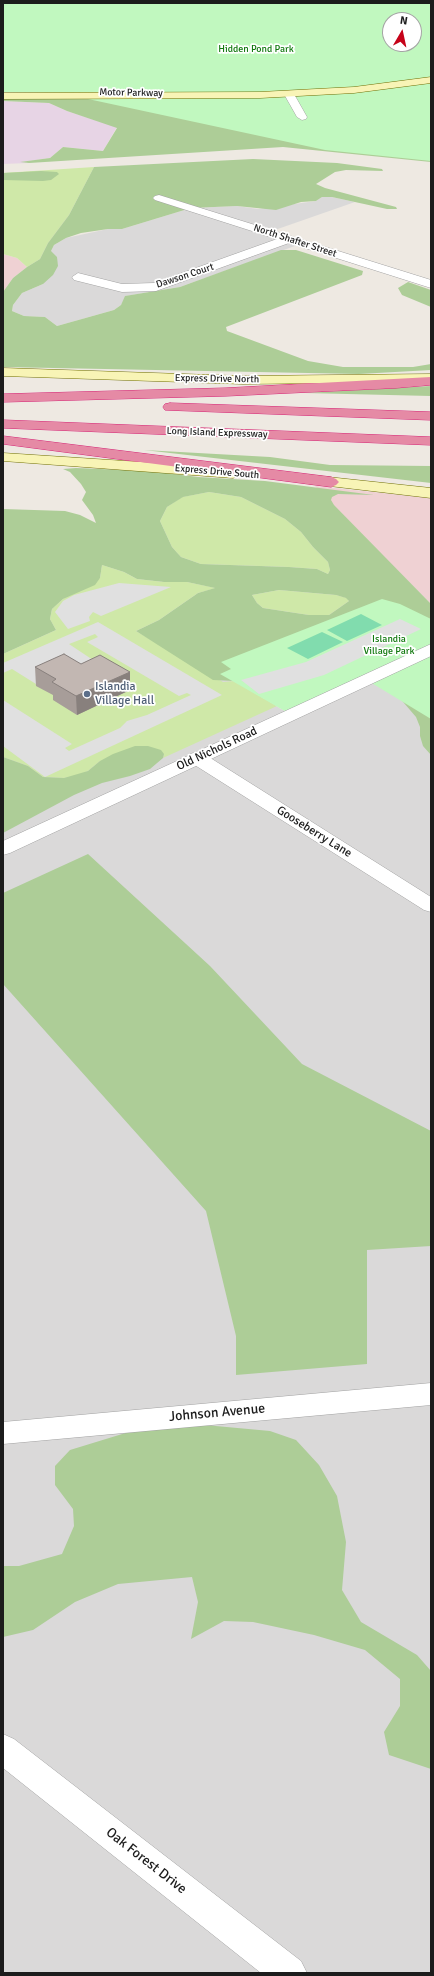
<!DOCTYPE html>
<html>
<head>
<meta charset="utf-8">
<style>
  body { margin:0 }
  #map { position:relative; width:434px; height:1976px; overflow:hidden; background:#eee9e2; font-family:Signika,sans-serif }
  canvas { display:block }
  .frame { position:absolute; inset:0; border:4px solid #1c1c1c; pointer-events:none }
  .north { position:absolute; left:382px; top:12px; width:40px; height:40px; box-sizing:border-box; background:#fff; border:1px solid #a4a4a4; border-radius:50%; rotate:9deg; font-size:11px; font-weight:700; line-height:16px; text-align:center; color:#1c1c1c }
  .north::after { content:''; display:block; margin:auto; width:14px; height:18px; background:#c6031a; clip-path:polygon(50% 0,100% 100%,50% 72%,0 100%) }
</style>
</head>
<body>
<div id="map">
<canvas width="434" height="1976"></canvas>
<div class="frame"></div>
<div class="north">N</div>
</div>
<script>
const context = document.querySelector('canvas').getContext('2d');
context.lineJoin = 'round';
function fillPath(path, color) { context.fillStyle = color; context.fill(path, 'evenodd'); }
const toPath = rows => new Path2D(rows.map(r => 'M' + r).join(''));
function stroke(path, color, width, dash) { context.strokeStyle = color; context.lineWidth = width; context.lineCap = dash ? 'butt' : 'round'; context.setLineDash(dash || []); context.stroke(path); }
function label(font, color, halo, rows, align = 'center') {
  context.font = font + ' Signika,sans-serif'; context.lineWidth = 3.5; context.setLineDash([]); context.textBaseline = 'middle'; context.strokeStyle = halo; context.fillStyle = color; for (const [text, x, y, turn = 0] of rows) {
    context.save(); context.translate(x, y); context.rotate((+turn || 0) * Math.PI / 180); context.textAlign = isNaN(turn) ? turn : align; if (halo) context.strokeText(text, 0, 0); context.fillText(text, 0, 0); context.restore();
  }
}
const residential = toPath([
  [322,197,332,197,355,202,272,231,306,242,180,287,126,296,121,305,114,310,57,326,45,317,24,316,12,311,13,305,22,293,43,284,51,251,54,245,66,238,108,229,122,229,191,208,237,206,258,209,316,201],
  [431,646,431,1973,3,1973,3,654,221,674,290,714]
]);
const commercial = toPath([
  [3,254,17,258,27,267,13,278,3,292],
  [315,486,431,498,431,604,385,558]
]);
const industrial = toPath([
  [3,101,49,103,67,111,117,127,103,151,63,147,50,158,22,162,29,163,3,164]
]);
const grass = toPath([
  [94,167,69,215,48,243,40,259,27,267,17,258,3,254,3,173],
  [209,492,241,497,285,519,301,532,313,547,328,562,330,570,328,574,317,569,289,567,201,564,181,557,172,547,160,521,167,507,182,497],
  [102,565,124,572,137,579,164,582,187,582,216,588,198,593,159,620,136,631,223,682,234,681,277,706,163,758,164,754,100,761,88,771,76,776,64,778,43,777,28,766,3,757,3,654,56,630,50,619,52,609,63,599,100,578],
  [279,590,336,595,347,598,349,601,329,615,309,615,263,608,257,603,252,595]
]);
const forest = toPath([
  [431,84,431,162,283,147,29,163,20,162,50,158,63,147,103,151,117,128,67,111,49,103,3,101,3,98],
  [253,159,337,163,382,169,383,171,346,170,335,172,316,184,325,188,396,207,397,209,387,209,332,197,322,197,316,201,301,202,276,210,237,206,191,208,122,229,108,229,81,233,66,238,54,245,51,251,57,257,58,266,53,275,43,284,22,293,13,305,12,311,24,316,45,317,57,326,114,310,121,305,125,296,180,287,281,250,296,250,363,271,362,275,226,327,227,331,308,361,343,367,413,367,431,364,431,370,359,374,3,367,3,292,13,278,27,267,40,259,48,243,69,215,94,167],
  [41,171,57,172,59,174,51,180,43,181,3,180,3,173],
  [408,282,431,290,431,307,402,295,398,288],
  [431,386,431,396,305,393],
  [144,450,270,457,330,465,431,466,431,483],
  [76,468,150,471,198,477,265,481,374,495,338,494,332,497,331,500,334,505,431,604,431,623,234,681,213,680,136,631,159,620,198,593,215,588,187,582,164,582,137,579,124,572,102,565,100,578,95,585,63,599,52,609,50,619,56,630,3,654,3,509,65,511,80,515,96,523,93,515,82,500,86,492,81,484,70,472,63,469],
  [209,492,241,497,285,519,301,532,313,547,328,562,330,570,328,574,317,569,289,567,201,564,181,557,172,547,160,521,167,507,183,497],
  [279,590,336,595,346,598,349,601,329,615,309,615,263,608,257,603,252,595],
  [398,696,431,696,431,755,423,746,420,736,420,727,416,717],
  [135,746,148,746,161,750,164,754,163,758,150,769,130,776,102,783,74,795,3,833,3,757,28,766,43,777,64,778,88,771,100,761,113,754],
  [88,854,210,966,302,1064,431,1131,431,1246,367,1250,367,1364,236,1375,236,1336,206,1211,3,984,3,893],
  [194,1424,270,1431,296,1440,319,1465,337,1496,346,1542,342,1590,361,1622,417,1655,431,1671,431,1769,389,1755,384,1732,400,1706,400,1679,365,1650,314,1635,253,1622,224,1621,191,1639,198,1602,192,1577,118,1584,75,1602,33,1630,3,1637,3,1566,19,1566,62,1554,74,1526,73,1509,55,1485,55,1466,70,1450,132,1431]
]);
const park = toPath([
  [3,3,431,3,431,161,325,150,74,96,226,94,3,92],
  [390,20,414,20,414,44,390,44],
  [382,599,400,604,431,619,431,719,365,679,290,714,220,674,231,669,221,662]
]);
const pitch = toPath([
  [361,614,382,625,347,641,327,630],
  [322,632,343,642,308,659,287,648]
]);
const parking = toPath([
  [119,583,171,587,101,616,93,612,89,617,90,621,68,629,55,612,63,601,74,595],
  [400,619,421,629,324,675,259,694,241,680,306,662],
  [98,622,222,695,45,777,3,746,3,700,72,744,65,748,69,751,120,728,127,721,147,715,191,695,187,693,179,696,87,642,98,637,95,634,69,644,93,660,36,684,12,669,3,673,3,663]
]);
const minor = toPath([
  [289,91,294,94,307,117,306,119,302,120,297,117,284,94,289,91],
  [159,195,431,280,431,288,289,243,156,291,122,292,74,280,72,277,78,273,122,284,154,283,277,239,155,200,153,198,155,196,159,195],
  [197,752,204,754,431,897,431,912,424,910,190,762,188,758,190,754,197,752],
  [3,1734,14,1739,301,1961,307,1973,261,1973,3,1768,3,1734]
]);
const tertiary = toPath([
  [431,644,431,656,10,853,3,855,3,841,431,644],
  [431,1383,431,1405,3,1444,3,1422,431,1383]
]);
const secondary = toPath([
  [431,77,431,83,354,93,260,98,3,99,3,93,260,92,354,87,431,77],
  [3,368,243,376,431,374,431,382,243,384,3,376,3,368],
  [3,453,233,468,238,470,241,473,238,476,233,478,3,461,3,453],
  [309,475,431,488,431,498,304,483,301,480,304,477,309,475]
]);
const motorway = toPath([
  [431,377,431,385,396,388,226,396,3,402,3,394,226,388,431,377],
  [170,403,431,412,431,420,165,410,163,407,165,404,170,403],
  [3,420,431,437,431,445,3,428,3,420],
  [3,436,331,477,336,479,339,482,336,485,331,487,3,444,3,436]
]);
const wall = toPath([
  [81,664,130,672,130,690,77,715,53,700,53,695,36,686,35,667]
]);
const shadedWall = toPath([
  [130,672,130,690,77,715,76,696]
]);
const building = toPath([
  [64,654,81,664,100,655,130,672,76,696,52,682,56,679,35,667,64,654]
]);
const markers = [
  [87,694,4,"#5c6f8a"]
];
const farParknames = [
  ["Hidden Pond Park",256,49],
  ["Islandia",389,639],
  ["Village Park",389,651]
];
const farStreetnames = [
  ["Motor Parkway",131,93,1],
  ["North Shafter Street",295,241,18],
  ["Dawson Court",185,276,-18],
  ["Express Drive North",217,379,1],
  ["Long Island Expressway",217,433,2],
  ["Express Drive South",217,472,5]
];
const serviceNames = [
  ["Islandia",95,687],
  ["Village Hall",95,701]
];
const streetNames = [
  ["Old Nichols Road",217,749,-25],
  ["Gooseberry Lane",314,832,32]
];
const nearStreetnames = [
  ["Johnson Avenue",217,1413,-5],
  ["Oak Forest Drive",146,1861,38]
];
fillPath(residential, '#dad9d9');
fillPath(commercial, '#efd1d3');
fillPath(industrial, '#e7d4e5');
fillPath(grass, '#cfe8a8');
fillPath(forest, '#adcd97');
fillPath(park, '#c1f8bf');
fillPath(pitch, '#81dcae');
fillPath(parking, '#e0e0e0');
stroke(minor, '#a3a3a3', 1);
stroke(tertiary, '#a3a3a3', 1);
stroke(secondary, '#717006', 1);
stroke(motorway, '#d52676', 1);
fillPath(minor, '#fff');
fillPath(tertiary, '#fff');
fillPath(secondary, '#f8f4b6');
fillPath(motorway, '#e58aa5');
fillPath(wall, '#a79d99');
fillPath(shadedWall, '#88807d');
fillPath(building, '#c2b7b2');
stroke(building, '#88807d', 1);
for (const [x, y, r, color] of markers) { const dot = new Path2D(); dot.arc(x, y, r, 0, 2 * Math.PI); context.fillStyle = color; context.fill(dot); stroke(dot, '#fff', 1.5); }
label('10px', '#10780d', '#fff', farParknames);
label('10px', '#1c1c1c', '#fff', farStreetnames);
label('12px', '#4e5e75', '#fff', serviceNames, 'left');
label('12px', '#1c1c1c', '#fff', streetNames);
label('14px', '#1c1c1c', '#fff', nearStreetnames);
</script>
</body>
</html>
